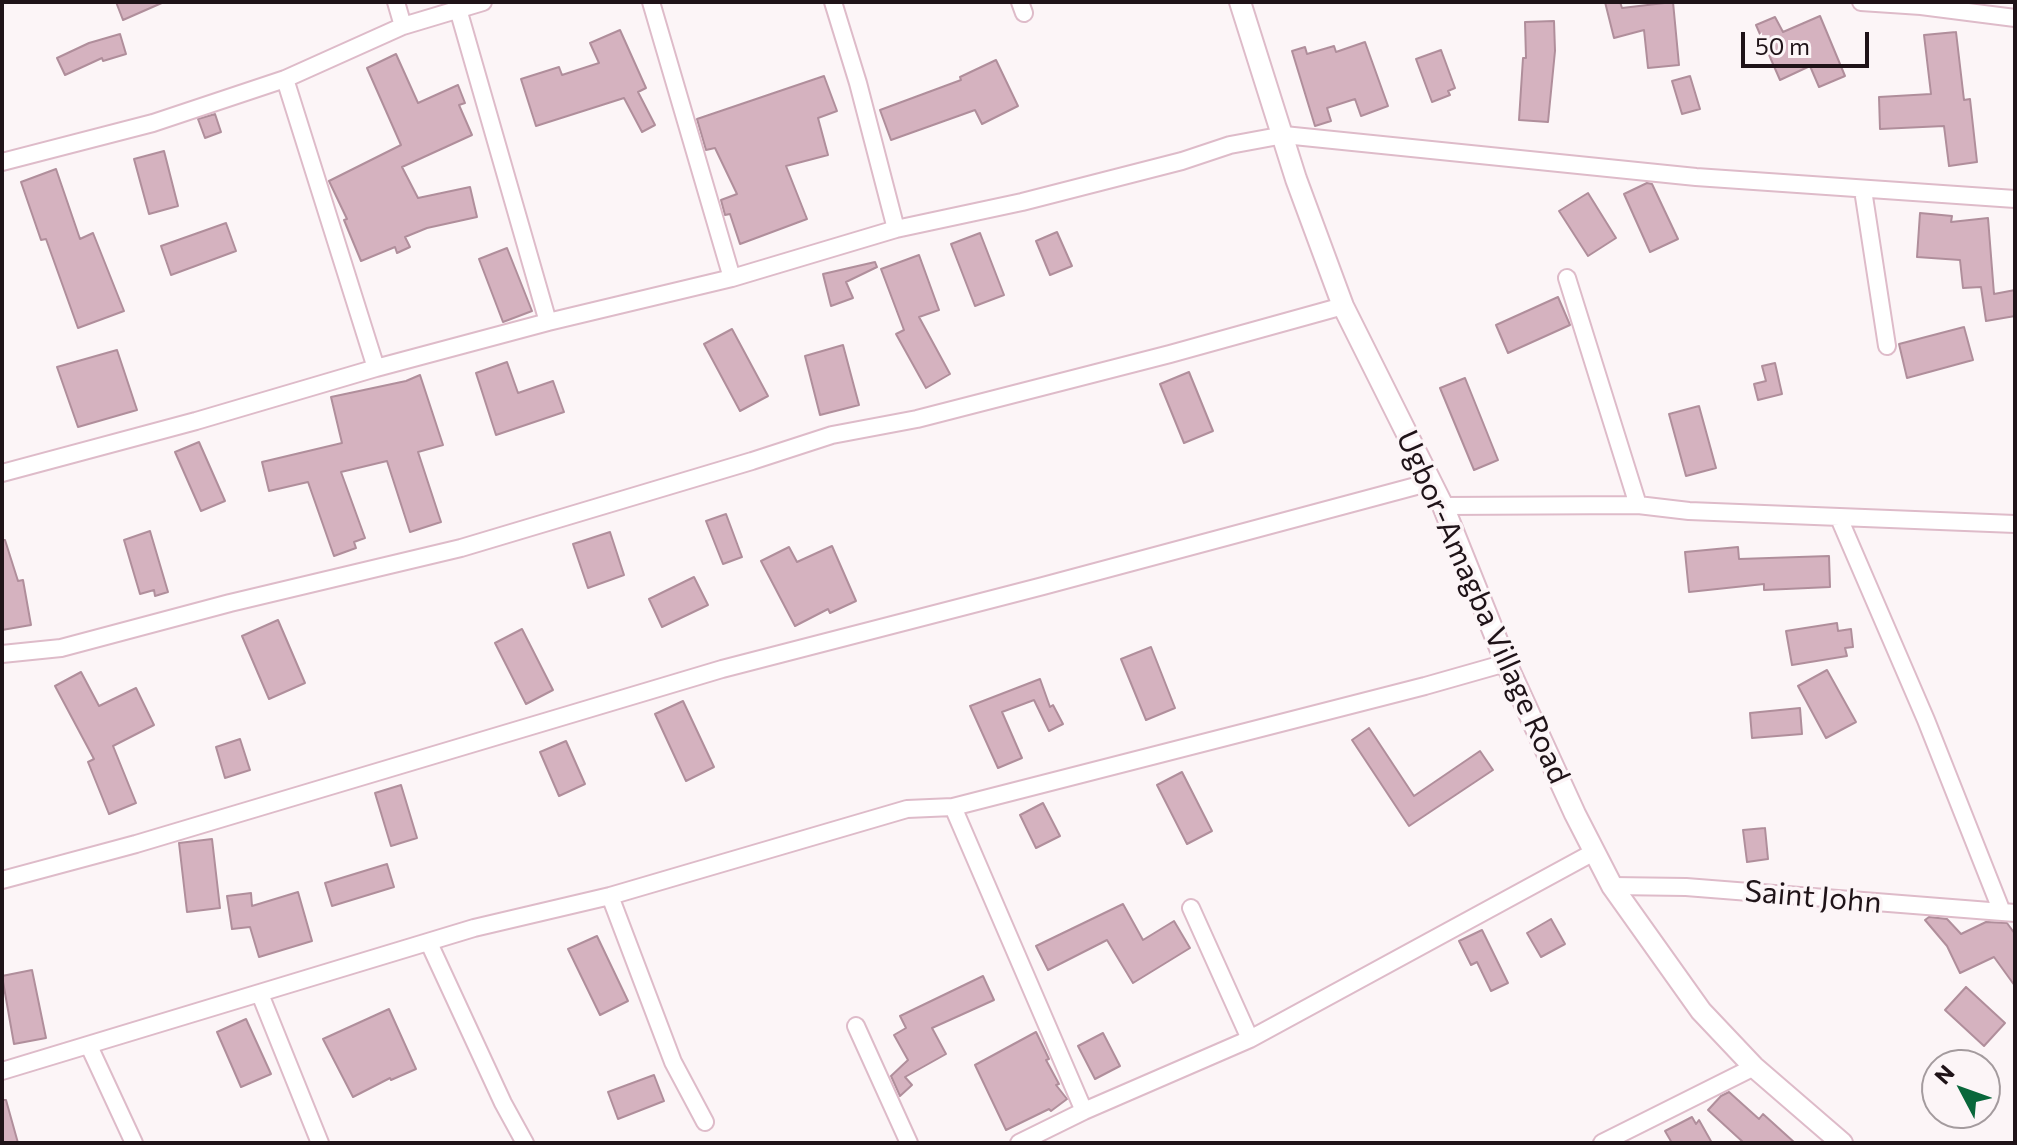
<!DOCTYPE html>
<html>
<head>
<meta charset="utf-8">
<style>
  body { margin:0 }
  #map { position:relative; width:2017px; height:1145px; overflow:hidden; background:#fcf5f7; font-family:Commissioner,sans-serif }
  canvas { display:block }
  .frame { position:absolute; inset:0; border:4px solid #1f1318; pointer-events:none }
  .north { position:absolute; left:1921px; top:1049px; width:80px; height:80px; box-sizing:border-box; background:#fcf5f7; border:2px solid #a49b9e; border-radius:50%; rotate:311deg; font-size:22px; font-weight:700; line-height:32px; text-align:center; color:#1f1318 }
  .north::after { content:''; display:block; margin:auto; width:28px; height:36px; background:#09673b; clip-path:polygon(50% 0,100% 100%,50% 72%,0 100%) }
  .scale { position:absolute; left:1741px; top:32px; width:128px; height:36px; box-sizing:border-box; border:4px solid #1f1318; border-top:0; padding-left:10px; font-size:24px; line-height:28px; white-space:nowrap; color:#1f1318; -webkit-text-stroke:6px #fcf5f7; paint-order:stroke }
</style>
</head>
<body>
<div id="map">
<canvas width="2017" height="1145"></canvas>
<div class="frame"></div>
<div class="north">N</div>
<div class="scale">50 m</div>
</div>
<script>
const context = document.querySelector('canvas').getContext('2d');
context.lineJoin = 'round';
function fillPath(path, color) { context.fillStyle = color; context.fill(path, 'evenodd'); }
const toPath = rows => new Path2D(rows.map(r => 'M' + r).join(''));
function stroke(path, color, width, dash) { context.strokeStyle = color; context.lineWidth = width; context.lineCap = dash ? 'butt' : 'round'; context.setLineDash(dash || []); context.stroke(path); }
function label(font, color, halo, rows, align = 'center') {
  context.font = font + ' Commissioner,sans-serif'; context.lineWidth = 7; context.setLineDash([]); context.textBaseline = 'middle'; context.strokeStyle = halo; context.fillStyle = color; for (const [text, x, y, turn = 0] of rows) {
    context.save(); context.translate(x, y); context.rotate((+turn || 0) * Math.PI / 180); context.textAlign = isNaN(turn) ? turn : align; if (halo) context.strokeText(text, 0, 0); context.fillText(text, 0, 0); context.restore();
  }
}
const building = toPath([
  [116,2,164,2,123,20,116,2],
  [1605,2,1620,2,1622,8,1673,2,1679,65,1648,68,1644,30,1614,38,1605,2],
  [1820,16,1845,76,1819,87,1810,66,1780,80,1756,25,1775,17,1783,32,1820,16],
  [1554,21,1555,51,1548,122,1519,120,1523,58,1526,58,1525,22,1554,21],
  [620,30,646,88,638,92,655,125,642,132,624,98,536,126,521,79,559,67,562,75,599,63,590,43,620,30],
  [1956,32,1964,100,1970,99,1977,162,1949,166,1944,126,1880,129,1879,97,1931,94,1924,35,1956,32],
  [120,34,126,54,103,61,102,58,65,75,57,58,89,43,120,34],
  [1365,42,1388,106,1361,116,1355,99,1327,108,1331,121,1315,126,1292,51,1305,47,1307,54,1334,46,1336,52,1365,42],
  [1441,50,1455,88,1448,91,1450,95,1432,102,1416,59,1441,50],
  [396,54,418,103,458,85,465,103,459,105,472,135,402,167,418,198,470,187,477,217,427,228,405,237,410,247,397,253,395,247,361,261,344,220,347,219,329,181,401,145,367,68,396,54],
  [996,60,1018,106,982,124,975,110,891,140,880,110,961,80,960,77,996,60],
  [824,76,837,111,818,118,828,155,786,166,807,219,740,244,730,214,725,215,721,200,737,194,715,148,706,150,697,119,824,76],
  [1690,76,1700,109,1682,114,1672,81,1690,76],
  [215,114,221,132,205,138,198,119,215,114],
  [164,151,178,206,149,214,134,159,164,151],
  [56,169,80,239,93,233,124,311,78,328,46,239,41,240,21,182,56,169],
  [1647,183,1652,184,1678,239,1650,252,1624,194,1647,183],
  [1588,193,1616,238,1588,256,1559,211,1588,193],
  [1920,213,1952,216,1951,222,1988,218,1994,294,2015,290,2015,316,1986,321,1981,287,1963,288,1960,260,1917,257,1920,213],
  [226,223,236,251,171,275,161,246,226,223],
  [1057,232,1072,266,1050,275,1036,241,1057,232],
  [980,233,1004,295,975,306,951,244,980,233],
  [507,248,532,311,503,322,479,259,507,248],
  [919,255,939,310,919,317,950,374,926,388,896,334,904,330,881,269,919,255],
  [875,262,877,267,846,282,853,298,831,306,823,274,875,262],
  [1558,297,1570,325,1508,353,1496,325,1558,297],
  [1964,327,1973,360,1907,378,1899,344,1964,327],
  [732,329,768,396,740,411,704,344,732,329],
  [843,345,859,405,820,415,805,356,843,345],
  [117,350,137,410,78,427,57,367,117,350],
  [507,362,518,393,553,381,564,412,496,435,476,373,507,362],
  [1775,363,1782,394,1758,400,1754,384,1766,381,1762,366,1775,363],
  [1189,372,1213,431,1184,443,1160,384,1189,372],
  [420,375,443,445,418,452,441,522,410,532,387,461,341,472,365,538,354,542,356,548,334,556,308,482,269,491,262,462,342,443,331,397,406,381,420,375],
  [1465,378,1498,460,1474,470,1440,388,1465,378],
  [1699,406,1716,468,1686,476,1669,414,1699,406],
  [199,442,225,501,201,511,175,452,199,442],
  [726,514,742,557,723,564,706,521,726,514],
  [150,531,168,592,155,596,154,590,140,594,124,540,150,531],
  [610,532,624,575,588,588,573,544,610,532],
  [2,540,5,540,18,581,23,580,31,625,2,630,2,540],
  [832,546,856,601,830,613,828,609,795,626,761,561,789,547,797,562,832,546],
  [1738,547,1739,559,1829,556,1830,587,1764,590,1764,584,1689,592,1685,552,1738,547],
  [694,577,708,605,662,627,649,599,694,577],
  [278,620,305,683,269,699,242,636,278,620],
  [1837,623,1838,631,1851,629,1853,647,1845,648,1847,656,1792,665,1786,631,1837,623],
  [522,629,553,690,526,704,495,643,522,629],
  [1151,647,1175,708,1146,720,1121,659,1151,647],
  [1827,670,1856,722,1826,738,1798,686,1827,670],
  [81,672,99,706,136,688,154,725,113,746,136,803,109,814,88,762,94,759,55,686,81,672],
  [1040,679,1050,707,1053,705,1063,724,1049,731,1034,700,1002,712,1022,758,998,768,970,706,1040,679],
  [683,701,714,767,686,781,655,714,683,701],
  [1800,708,1802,734,1752,738,1750,713,1800,708],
  [1369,728,1414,796,1480,751,1493,770,1409,826,1352,740,1369,728],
  [240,739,250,770,225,778,216,747,240,739],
  [566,741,585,784,559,796,540,752,566,741],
  [1182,772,1212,831,1187,844,1157,785,1182,772],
  [401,785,417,838,391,846,375,793,401,785],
  [1043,803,1060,836,1036,848,1020,815,1043,803],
  [1765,828,1768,859,1747,862,1743,830,1765,828],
  [212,839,220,908,187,912,179,843,212,839],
  [387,864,394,887,332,906,325,883,387,864],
  [298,892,312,941,259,957,250,927,232,929,227,896,251,893,252,906,298,892],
  [1123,904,1143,940,1174,921,1190,948,1133,983,1107,940,1048,970,1036,946,1123,904],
  [1929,917,1947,919,1961,934,1986,922,2007,923,2015,934,2015,986,1994,957,1960,973,1947,946,1925,920,1929,917],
  [1551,919,1565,944,1541,957,1527,933,1551,919],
  [1482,930,1508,983,1491,991,1477,962,1471,965,1459,941,1482,930],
  [597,936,628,1001,600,1015,568,949,597,936],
  [32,970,46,1038,14,1044,2,976,32,970],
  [983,976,994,1000,932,1028,946,1054,905,1077,912,1085,900,1096,891,1076,908,1060,894,1035,906,1028,900,1016,983,976],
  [1966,987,2005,1023,1984,1046,1945,1010,1966,987],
  [389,1009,416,1069,391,1080,390,1078,353,1097,323,1039,389,1009],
  [246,1019,271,1074,241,1087,217,1032,246,1019],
  [1036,1032,1049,1059,1046,1060,1059,1084,1056,1085,1067,1099,1051,1111,1049,1109,1006,1130,975,1065,1036,1032],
  [1103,1033,1120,1066,1095,1079,1078,1046,1103,1033],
  [654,1075,664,1101,618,1119,608,1092,654,1075],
  [1729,1092,1759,1119,1763,1114,1795,1143,1744,1143,1708,1110,1721,1096,1729,1092],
  [2,1100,6,1100,18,1143,2,1143,2,1100],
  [1692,1117,1696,1124,1699,1120,1712,1143,1672,1143,1665,1131,1692,1117]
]);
const minor = toPath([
  [396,2,403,26],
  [651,2,732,278],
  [833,2,858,83,896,229],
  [1020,2,1024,13],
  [1861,2,1921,6,2015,18],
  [458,9,548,322],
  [285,79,376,368],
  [2,162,153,123,285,79,403,26,483,2],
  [1863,190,1887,346],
  [1567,278,1638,505],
  [2,473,196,421,376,368,548,322,732,278,896,229,1022,202,1182,161,1230,145,1284,135,1696,177,2015,199],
  [1443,506,1638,505,1689,511,2015,524],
  [1839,518,1926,720,2002,912],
  [2,654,61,648,230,603,461,548,752,461,832,435,917,419,1170,354,1343,306],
  [953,807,1084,1111],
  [2,880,136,844,722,669,1043,586,1431,482],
  [1612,886,1686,887,2015,913],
  [610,896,673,1062,705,1122],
  [1191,908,1250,1039],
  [429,943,503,1103,525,1143],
  [260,994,320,1143],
  [856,1026,909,1143],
  [89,1046,134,1143],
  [2,1071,474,928,610,896,907,809,953,807,1425,686,1506,663],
  [1019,1143,1084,1111,1250,1039,1594,852],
  [1602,1143,1754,1067]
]);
const tertiary = toPath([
  [1240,2,1296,179,1343,306,1443,506,1506,663,1575,814,1612,886,1701,1011,1754,1067,1842,1143]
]);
const streetNames = [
  ["Ugbor-Amagba Village Road",1483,607,66],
  ["Saint John",1813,897,5]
];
fillPath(building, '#d5b2bf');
stroke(building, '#b08e9b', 2);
stroke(minor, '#debbc9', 20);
stroke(tertiary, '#debbc9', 24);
stroke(minor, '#fff', 16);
stroke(tertiary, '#fff', 20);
label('30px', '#1f1318', '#fcf5f7', streetNames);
</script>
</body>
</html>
